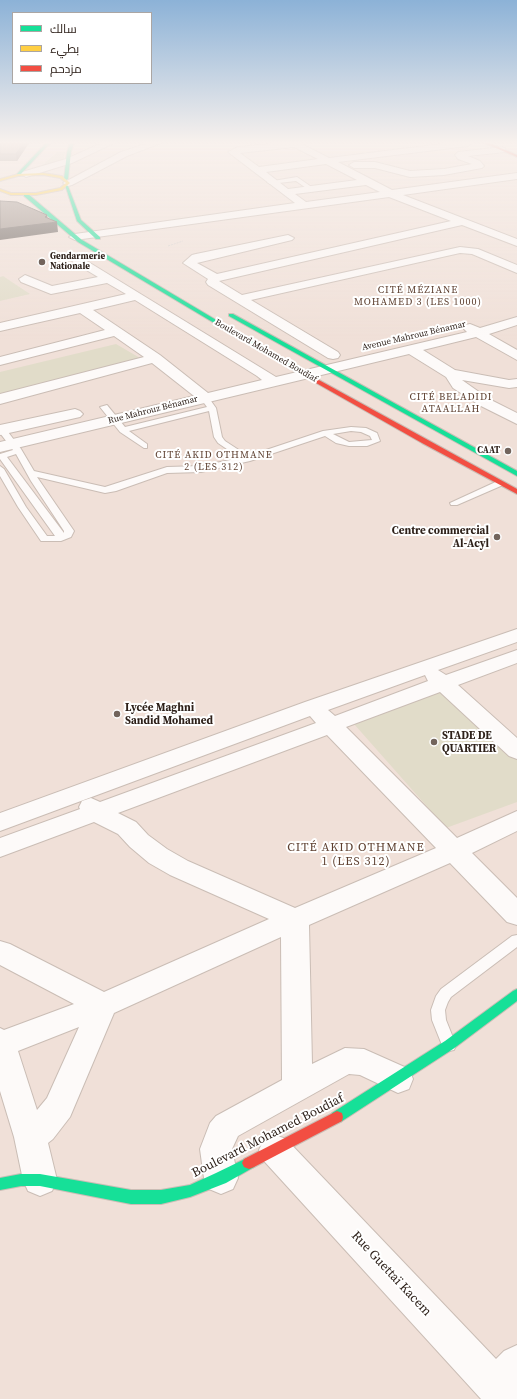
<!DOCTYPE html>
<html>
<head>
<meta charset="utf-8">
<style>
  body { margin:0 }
  #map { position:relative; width:517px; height:1399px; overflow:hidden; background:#f0e0d8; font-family:"Source Serif 4",Cairo,serif }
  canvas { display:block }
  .legend { position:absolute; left:12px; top:12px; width:140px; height:72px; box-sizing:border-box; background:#fff; border:1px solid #aba6a3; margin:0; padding:5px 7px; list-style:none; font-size:12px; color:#2e211a }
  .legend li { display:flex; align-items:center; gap:8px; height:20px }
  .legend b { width:20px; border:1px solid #aba6a3 }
</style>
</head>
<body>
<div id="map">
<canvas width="517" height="1399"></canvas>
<ul class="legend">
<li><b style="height:5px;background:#16e098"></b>سالك</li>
<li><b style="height:5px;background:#ffcf43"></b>بطيء</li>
<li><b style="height:5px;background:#f24e42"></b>مزدحم</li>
</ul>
</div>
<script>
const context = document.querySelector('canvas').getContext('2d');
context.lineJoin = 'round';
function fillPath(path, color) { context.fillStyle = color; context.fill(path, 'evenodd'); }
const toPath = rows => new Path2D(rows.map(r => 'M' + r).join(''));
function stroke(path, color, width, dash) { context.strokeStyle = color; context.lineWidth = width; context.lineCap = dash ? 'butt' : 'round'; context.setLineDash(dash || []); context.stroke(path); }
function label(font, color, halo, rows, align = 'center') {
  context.font = font + ' "Source Serif 4",serif'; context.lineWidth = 4; context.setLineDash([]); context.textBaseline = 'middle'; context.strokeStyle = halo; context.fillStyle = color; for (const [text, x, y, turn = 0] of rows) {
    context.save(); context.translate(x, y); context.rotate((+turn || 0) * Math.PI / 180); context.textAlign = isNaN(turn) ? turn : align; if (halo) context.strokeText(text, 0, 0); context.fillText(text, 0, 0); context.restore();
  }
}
const green = toPath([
  [57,152,66,152,62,162,39,168],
  [3,276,30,294,0,301,0,277],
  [116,344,140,358,137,362,0,398,0,372],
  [443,690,517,760,517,802,446,828,354,724]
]);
const path = toPath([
  [168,246,183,241]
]);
const lane = toPath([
  [297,177,313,188,313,190,309,190,296,181,270,184,267,182,297,177],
  [205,401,211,401,216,408,222,437,225,441,248,456,323,431,351,427,366,428,377,433,380,441,367,446,349,446,336,443,325,436,250,461,201,472,167,473,116,491,105,493,37,477,74,531,71,537,61,541,41,541,18,507,0,476,0,466,4,469,26,507,47,536,55,536,0,459,0,454,13,450,0,433,0,427,5,428,21,449,34,471,105,487,167,467,201,466,240,458,218,443,214,437,209,411,129,431,147,444,147,448,144,448,120,432,100,407,107,405,125,427,207,407,204,403,205,401],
  [351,431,361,432,370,436,372,440,349,442,333,434,351,431],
  [16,454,31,481,64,531,64,533,7,457,16,454],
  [500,480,504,483,503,485,457,505,451,505,450,503,500,480],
  [517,935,517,947,451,997,448,1002,445,1010,446,1020,456,1045,454,1050,449,1051,444,1050,432,1020,431,1010,436,996,441,989,512,936,517,935]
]);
const street = toPath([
  [102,143,114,143,72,163,26,177,21,174,22,172,66,159,102,143],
  [148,143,161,143,127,156,72,185,68,186,63,183,121,152,148,143],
  [281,143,300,143,329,158,449,143,472,143,468,146,338,162,392,190,517,173,517,179,403,195,517,239,517,246,462,225,219,281,242,295,460,247,478,249,517,265,517,273,472,254,460,253,251,300,338,352,340,355,338,358,333,359,328,358,208,285,206,282,208,279,183,263,192,255,196,254,288,235,294,238,292,240,197,263,217,274,451,221,389,197,75,240,69,237,75,234,295,203,228,152,238,147,281,143],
  [294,147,318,159,259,167,240,153,294,147],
  [326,164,357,180,288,189,266,172,326,164],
  [366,185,380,192,306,202,295,194,366,185],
  [502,147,505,148,505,152,468,156,480,161,484,166,482,168,444,175,410,177,375,168,354,168,349,165,354,162,375,162,410,171,444,169,472,164,458,159,455,155,458,152,502,147],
  [77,255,276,377,467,332,463,328,465,325,470,324,480,328,517,317,517,325,489,334,517,350,517,360,476,337,423,350,455,370,509,380,517,379,517,387,509,388,462,380,489,399,517,413,517,424,479,405,453,388,446,377,409,354,0,452,0,442,194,396,152,363,0,404,0,394,144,357,114,336,0,365,0,357,105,330,80,313,0,331,0,323,126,294,107,283,51,294,21,282,19,279,25,275,52,286,98,277,73,262,71,259,77,255],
  [135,300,257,376,262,380,208,393,160,355,93,310,135,300],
  [75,409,80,411,83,414,80,417,0,435,0,425,75,409],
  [517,629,517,642,438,670,446,675,517,650,517,663,458,685,517,738,517,759,509,756,440,692,346,727,457,838,517,811,517,831,472,853,517,898,517,925,507,922,450,863,309,925,312,1064,345,1048,364,1049,409,1069,413,1079,409,1089,398,1093,360,1075,349,1074,238,1136,232,1149,238,1178,233,1189,221,1194,209,1189,204,1178,200,1149,210,1123,216,1116,282,1080,281,937,114,1013,70,1117,53,1139,48,1143,57,1180,52,1191,40,1196,28,1191,23,1180,14,1137,0,1091,0,1028,4,1030,74,1004,0,965,0,941,10,944,104,992,269,919,170,875,149,863,130,847,118,834,94,822,0,857,0,838,80,809,79,807,82,801,91,798,100,802,316,723,310,716,0,831,0,813,305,702,517,629],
  [425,675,428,681,335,716,328,710,425,675],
  [327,735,436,848,295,908,188,861,167,849,148,835,136,822,118,813,327,735],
  [79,1027,47,1098,37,1110,18,1051,79,1027],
  [275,1135,286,1139,496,1359,504,1351,517,1345,517,1399,481,1399,264,1161,259,1150,264,1139,275,1135]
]);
const fast = toPath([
  [46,143,50,143,19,176,17,176,17,174,46,143],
  [70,143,74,143,71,152,68,179,66,180,64,179,67,152,70,143],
  [65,185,68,186,81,220,100,237,100,239,96,239,77,221,65,185],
  [24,194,28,194,82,240,300,370,295,371,78,242,24,196,24,194],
  [229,314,233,314,517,471,517,476,229,316,229,314],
  [517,989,517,1001,453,1049,342,1121,337,1123,332,1121,331,1117,332,1113,445,1041,513,991,517,989],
  [249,1157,254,1159,256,1163,254,1167,226,1183,190,1197,161,1204,131,1204,40,1186,21,1186,0,1190,0,1178,21,1174,40,1174,131,1190,161,1190,190,1185,216,1173,249,1157]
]);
const slow = toPath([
  [43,173,62,176,70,183,62,190,36,195,11,195,0,191,0,189,11,193,36,193,60,188,66,183,60,178,43,175,18,176,0,181,0,179,18,174,43,173]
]);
const jam = toPath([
  [484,143,489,143,517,155,517,157,484,143],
  [297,368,517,489,517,494,422,443,295,371,294,370,297,368],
  [337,1111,342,1113,343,1117,342,1121,254,1167,249,1169,244,1167,242,1163,244,1159,337,1111]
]);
const wall = toPath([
  [0,143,29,143,17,161,0,161]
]);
const shadedWall = toPath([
  [23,143,29,143,17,161,16,154],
  [47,215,48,223,57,222,58,232,0,240,0,229,45,217]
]);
const building = toPath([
  [0,143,23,143,16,154,0,154,0,143],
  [0,201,17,202,47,215,45,217,57,222,0,229,0,201]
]);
const markers = [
  [42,262,4,"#72645c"],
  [508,451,4,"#72645c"],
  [497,537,4,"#72645c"],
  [117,714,4,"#72645c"],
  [434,742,4,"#72645c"]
];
const farPoinames = [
  ["Gendarmerie",50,257],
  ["Nationale",50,267],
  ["CAAT",500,451,"right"]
];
const farStreetnames = [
  ["Avenue Mahrouz Bénamar",414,336,-13],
  ["Boulevard Mohamed Boudiaf",266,351,30],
  ["Rue Mahrouz Bénamar",153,410,-14]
];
const farNeighbourhoodnames = [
  ["CITÉ MÉZIANE",418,290],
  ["MOHAMED 3 (LES 1000)",418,302],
  ["CITÉ BELADIDI",451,397],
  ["ATAALLAH",451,409],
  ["CITÉ AKID OTHMANE",214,455],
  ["2 (LES 312)",214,467]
];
const poiNames = [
  ["Centre commercial",489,531,"right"],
  ["Al-Acyl",489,544,"right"],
  ["Lycée Maghni",125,708],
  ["Sandid Mohamed",125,721],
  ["STADE DE",442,736],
  ["QUARTIER",442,749]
];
const neighbourhoodNames = [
  ["CITÉ AKID OTHMANE",356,848],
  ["1 (LES 312)",356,862]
];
const nearStreetnames = [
  ["Boulevard Mohamed Boudiaf",268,1136,-27],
  ["Rue Guettaï Kacem",391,1274,47]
];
fillPath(green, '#e1dcc9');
stroke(lane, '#cabdb5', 2);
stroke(street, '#cabdb5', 2);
stroke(fast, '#cabdb5', 2);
stroke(slow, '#cabdb5', 2);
stroke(jam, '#cabdb5', 2);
stroke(path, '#d6d1ce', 1, [2, 1]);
fillPath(lane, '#fdfaf9');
fillPath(street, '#fdfaf9');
fillPath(fast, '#16e098');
fillPath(slow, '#ffcf43');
fillPath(jam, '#f24e42');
fillPath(wall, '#867b75');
fillPath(shadedWall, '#6d645f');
fillPath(building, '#9c8f88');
stroke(building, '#6d645f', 1);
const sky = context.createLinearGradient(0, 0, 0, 339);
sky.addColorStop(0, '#8cb2d7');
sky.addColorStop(0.42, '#f8f1ed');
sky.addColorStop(1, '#f8f1ed00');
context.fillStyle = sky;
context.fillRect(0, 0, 517, 339);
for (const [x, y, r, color] of markers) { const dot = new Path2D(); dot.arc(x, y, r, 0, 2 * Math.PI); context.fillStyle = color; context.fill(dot); stroke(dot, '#fff', 1.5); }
label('bold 9px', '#2e211a', '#fff', farPoinames, 'left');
label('9px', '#2e211a', '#fff', farStreetnames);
context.letterSpacing = '1px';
label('10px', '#5d3f2f', '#fff', farNeighbourhoodnames);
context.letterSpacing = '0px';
label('bold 11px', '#2e211a', '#fff', poiNames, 'left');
context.letterSpacing = '1px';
label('12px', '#5d3f2f', '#fff', neighbourhoodNames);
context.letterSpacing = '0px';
label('13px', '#2e211a', '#fff', nearStreetnames);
</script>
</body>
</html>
